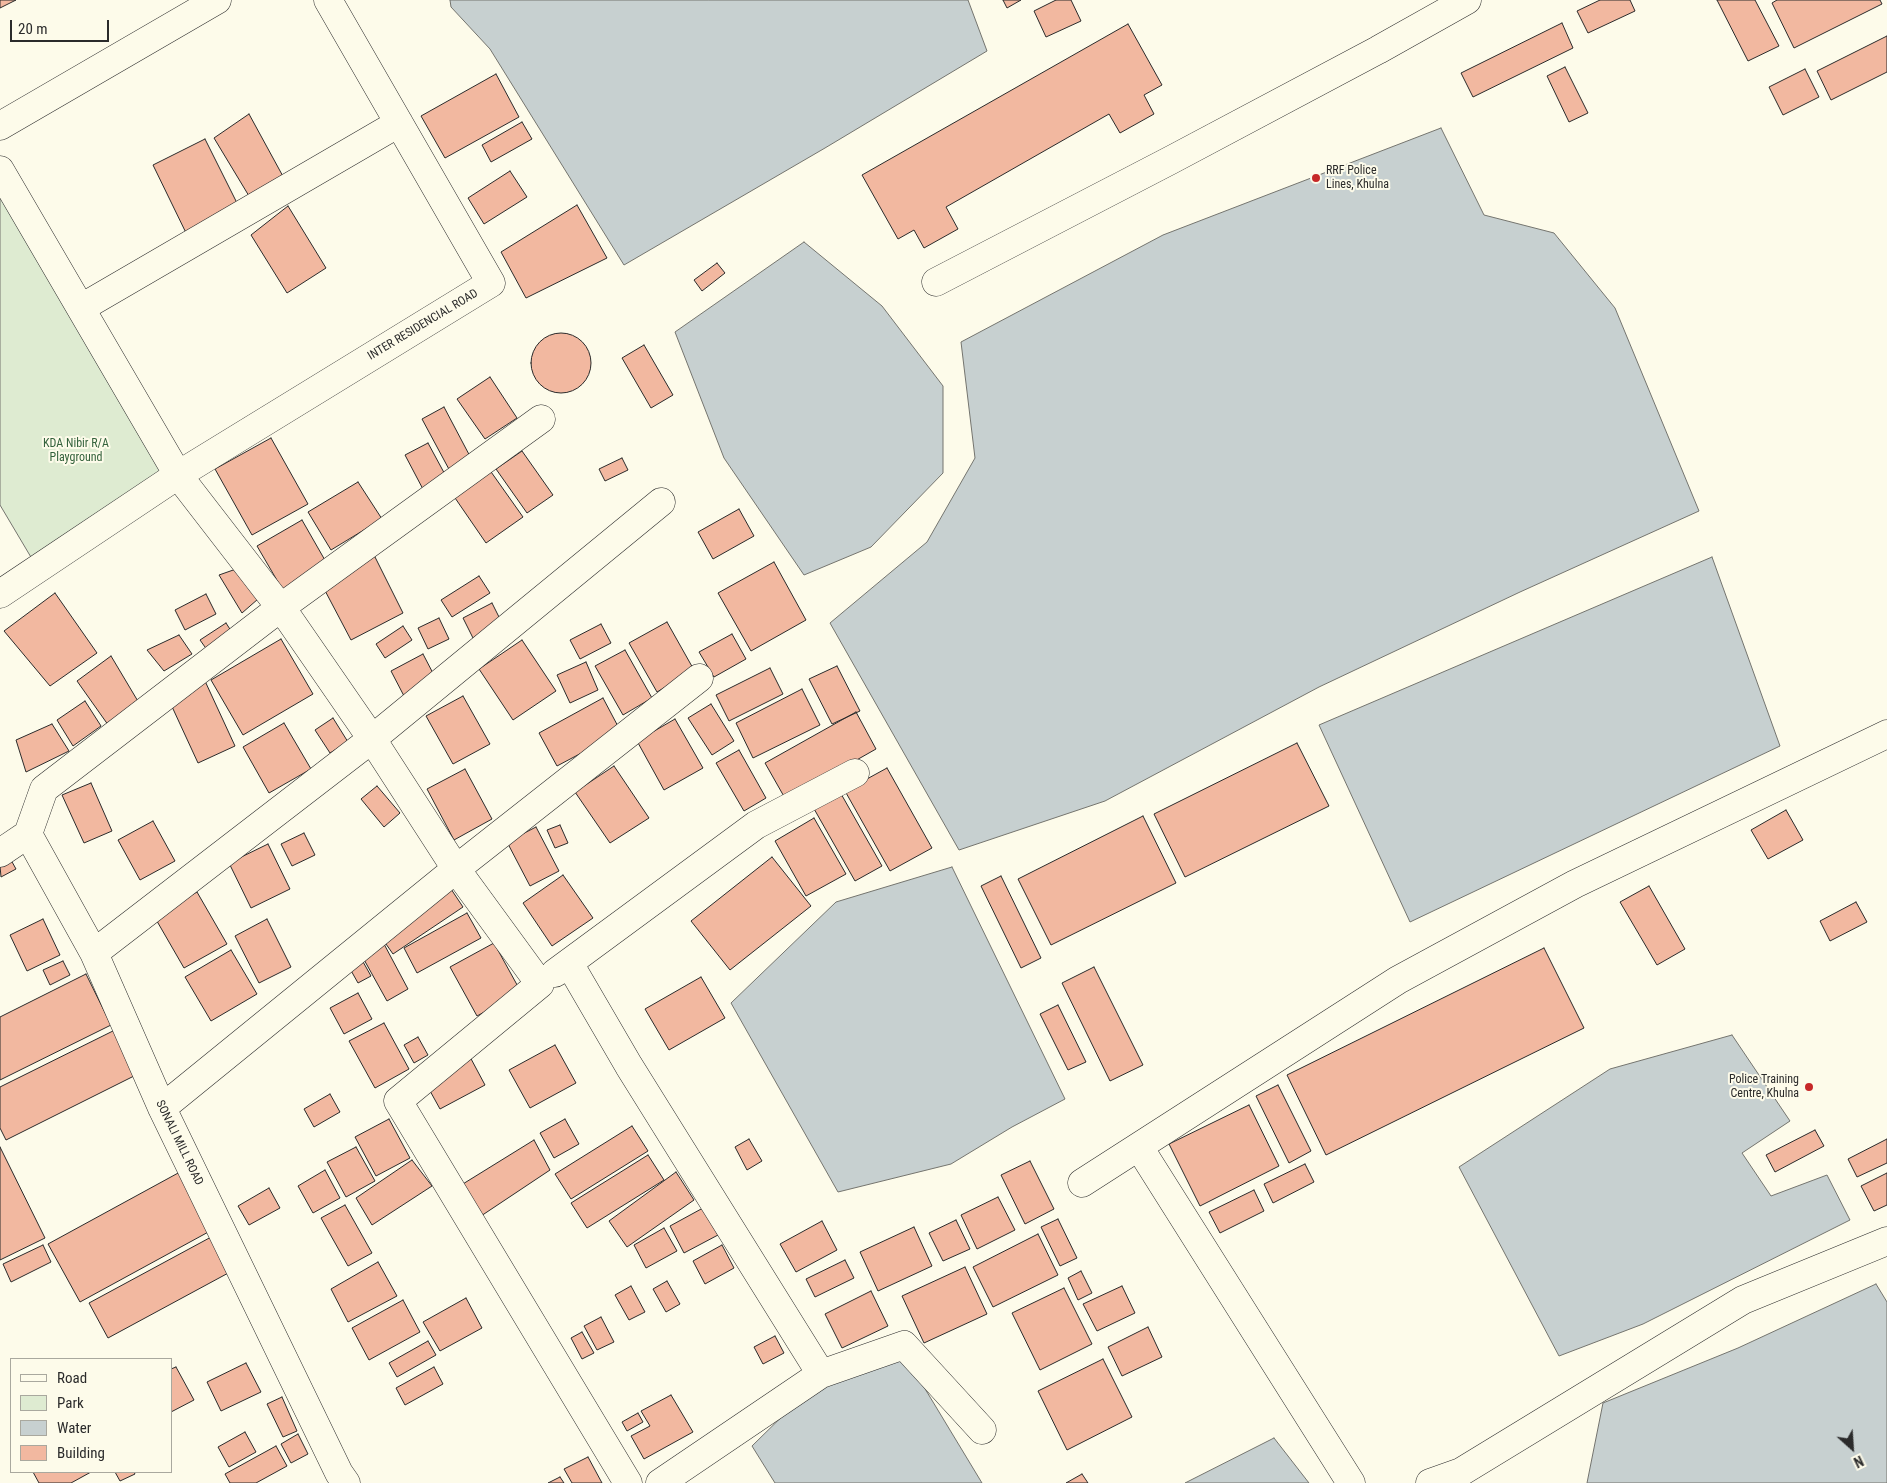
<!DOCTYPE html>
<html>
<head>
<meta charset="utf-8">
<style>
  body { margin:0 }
  #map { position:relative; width:1887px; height:1483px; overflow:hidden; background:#fdfbea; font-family:"Roboto Condensed",sans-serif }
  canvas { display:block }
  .legend { position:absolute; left:10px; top:1358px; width:162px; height:115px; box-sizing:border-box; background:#fdfbea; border:1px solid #a9a89e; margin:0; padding:6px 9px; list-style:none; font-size:15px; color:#2b2b2b }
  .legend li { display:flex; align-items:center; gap:10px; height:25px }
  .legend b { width:25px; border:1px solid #a9a89e }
  .north { position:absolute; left:1827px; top:1423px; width:50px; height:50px; -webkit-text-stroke:4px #fdfbea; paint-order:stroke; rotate:154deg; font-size:14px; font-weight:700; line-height:20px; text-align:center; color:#2b2b2b }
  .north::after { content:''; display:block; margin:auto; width:18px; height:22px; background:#2b2b2b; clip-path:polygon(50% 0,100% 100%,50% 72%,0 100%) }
  .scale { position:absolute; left:10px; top:20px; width:99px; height:22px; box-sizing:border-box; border:2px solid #2b2b2b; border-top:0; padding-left:6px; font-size:15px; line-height:18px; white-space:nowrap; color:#2b2b2b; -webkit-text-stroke:4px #fdfbea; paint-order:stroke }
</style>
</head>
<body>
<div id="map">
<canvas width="1887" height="1483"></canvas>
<ul class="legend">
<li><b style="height:6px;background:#fdfbea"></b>Road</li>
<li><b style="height:14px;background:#deebd1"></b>Park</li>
<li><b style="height:14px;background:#c7d0d0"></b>Water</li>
<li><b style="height:14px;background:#f2b8a0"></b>Building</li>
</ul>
<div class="north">N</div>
<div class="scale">20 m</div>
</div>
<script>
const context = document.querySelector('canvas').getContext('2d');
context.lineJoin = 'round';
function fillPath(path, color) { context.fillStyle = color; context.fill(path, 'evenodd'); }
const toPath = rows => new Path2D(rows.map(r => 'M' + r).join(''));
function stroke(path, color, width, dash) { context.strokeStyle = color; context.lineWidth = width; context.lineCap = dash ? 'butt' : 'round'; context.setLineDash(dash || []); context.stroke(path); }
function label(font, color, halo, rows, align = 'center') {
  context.font = font + ' "Roboto Condensed",sans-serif'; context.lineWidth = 4; context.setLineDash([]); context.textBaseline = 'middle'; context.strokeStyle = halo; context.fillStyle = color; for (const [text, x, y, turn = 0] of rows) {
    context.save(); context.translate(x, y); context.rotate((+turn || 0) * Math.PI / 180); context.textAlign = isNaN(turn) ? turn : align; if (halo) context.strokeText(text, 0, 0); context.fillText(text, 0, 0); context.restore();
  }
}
const green = toPath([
  [0,170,178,475,38,569,0,505,0,170]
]);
const water = toPath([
  [450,0,968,0,987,51,825,148,624,265,490,49,451,7,450,0],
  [1441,128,1484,215,1554,233,1615,308,1699,511,1520,592,1319,687,1105,801,959,850,830,623,927,542,975,458,961,342,1163,235,1441,128],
  [804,242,882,306,943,386,943,473,871,547,804,575,724,458,675,332,804,242],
  [1712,557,1780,746,1410,922,1319,725,1712,557],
  [952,867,1065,1099,1012,1127,951,1164,838,1192,731,1003,836,902,952,867],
  [1732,1035,1790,1121,1742,1153,1771,1196,1827,1175,1850,1220,1643,1324,1559,1356,1459,1167,1610,1069,1732,1035],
  [1876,1284,1887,1302,1887,1483,1587,1483,1603,1403,1738,1348,1876,1284],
  [904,1354,982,1483,775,1483,752,1446,809,1390,904,1354],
  [1274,1438,1309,1483,1185,1483,1274,1438]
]);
const building = toPath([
  [0,0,16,0,0,8,0,0],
  [1003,0,1021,0,1007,8,1003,0],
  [1056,0,1071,0,1081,21,1046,37,1034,11,1056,0],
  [1600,0,1630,0,1635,11,1588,33,1577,11,1600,0],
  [1717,0,1755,0,1779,46,1748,61,1717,0],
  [1777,0,1880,0,1882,4,1794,48,1772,3,1777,0],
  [1562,23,1573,48,1473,97,1461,73,1562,23],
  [1128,24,1162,85,1144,95,1154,114,1120,133,1109,114,946,207,958,229,924,248,914,230,898,239,862,175,1128,24],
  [1887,36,1887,72,1831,100,1817,71,1887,36],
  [1565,67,1588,113,1569,122,1547,76,1565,67],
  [1805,69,1819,97,1783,115,1769,87,1805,69],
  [496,74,519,117,445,158,421,116,496,74],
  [249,114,285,180,252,201,214,138,249,114],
  [522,122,532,139,491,162,482,145,522,122],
  [205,139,242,213,189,239,153,165,205,139],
  [510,171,527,197,484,224,468,198,510,171],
  [577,205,607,258,526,298,501,252,577,205],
  [288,206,326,268,287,293,251,235,288,206],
  [717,263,725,273,702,291,694,280,717,263],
  '531 363a30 30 0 1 1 60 0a30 30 0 1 1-60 0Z',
  [644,345,673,395,651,408,622,358,644,345],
  [490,377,517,418,485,439,457,399,490,377],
  [444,407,473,462,451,473,422,419,444,407],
  [271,438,308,504,252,535,215,469,271,438],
  [428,443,448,480,425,493,405,455,428,443],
  [522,451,553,495,527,513,496,469,522,451],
  [622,458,628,470,605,481,599,469,622,458],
  [489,469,523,517,486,543,453,495,489,469],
  [358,482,382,519,331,550,308,512,358,482],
  [739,509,754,536,713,559,698,532,739,509],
  [302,520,330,569,285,594,257,546,302,520],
  [374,555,403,613,351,640,321,583,374,555],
  [774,562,806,620,751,651,718,593,774,562],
  [239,568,258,599,242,613,219,575,239,568],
  [479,576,490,593,452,617,441,600,479,576],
  [55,593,97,653,50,686,4,631,55,593],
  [206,594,216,614,185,630,175,610,206,594],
  [492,603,502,623,473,638,463,618,492,603],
  [439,618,449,639,428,649,418,628,439,618],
  [667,622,694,670,657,692,629,643,667,622],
  [226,623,235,637,210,654,200,640,226,623],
  [601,624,611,643,580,659,570,640,601,624],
  [403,626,412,640,385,658,376,644,403,626],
  [732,634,746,659,714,677,699,652,732,634],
  [179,635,192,654,164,671,147,650,179,635],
  [281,639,313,694,243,735,211,680,281,639],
  [522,640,556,691,513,720,479,669,522,640],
  [625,650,652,698,623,715,595,666,625,650],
  [423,654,436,679,404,696,391,671,423,654],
  [111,656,142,708,111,729,77,681,111,656],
  [586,662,598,690,570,703,557,675,586,662],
  [837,666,860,711,832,724,809,679,837,666],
  [770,668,783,694,729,721,716,695,770,668],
  [205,681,235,746,198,763,168,698,205,681],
  [802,689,820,725,753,758,736,723,802,689],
  [463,696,490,744,453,764,426,716,463,696],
  [603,698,621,732,557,766,539,733,603,698],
  [85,701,101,726,73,746,57,720,85,701],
  [711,704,734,741,712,755,688,718,711,704],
  [856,712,876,749,786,800,765,763,856,712],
  [333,718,348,742,330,753,315,730,333,718],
  [675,719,703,768,664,790,637,741,675,719],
  [284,723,311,769,269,793,243,747,284,723],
  [52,724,69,751,26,772,16,740,52,724],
  [1297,743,1329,806,1185,877,1154,814,1297,743],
  [739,750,766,798,744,811,716,763,739,750],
  [614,766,649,818,610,843,575,792,614,766],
  [887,768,932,848,890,871,845,791,887,768],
  [465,769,492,819,454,840,427,789,465,769],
  [91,783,112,831,84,843,62,795,91,783],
  [377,786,400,813,384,827,361,799,377,786],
  [840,792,882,866,855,881,813,807,840,792],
  [1786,810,1803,840,1768,859,1751,830,1786,810],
  [1143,816,1176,883,1051,945,1018,879,1143,816],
  [814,818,846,874,806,896,775,841,814,818],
  [153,821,175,861,140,880,118,840,153,821],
  [560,825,568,843,555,848,547,830,560,825],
  [536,827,559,871,530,886,507,842,536,827],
  [304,833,315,855,292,866,281,844,304,833],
  [268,844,290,889,251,908,229,863,268,844],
  [772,857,811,906,730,970,691,921,772,857],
  [11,860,16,869,1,877,0,866,11,860],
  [563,875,593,918,552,946,523,903,563,875],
  [1001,876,1041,958,1021,968,981,886,1001,876],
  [449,886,463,907,393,954,379,934,449,886],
  [1649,886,1685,949,1657,965,1620,902,1649,886],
  [197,892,227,944,184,968,154,916,197,892],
  [1856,902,1867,922,1830,941,1820,921,1856,902],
  [467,913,481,938,417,973,404,948,467,913],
  [43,919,60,955,27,971,10,935,43,919],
  [267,919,291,967,259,983,235,936,267,919],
  [494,943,521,992,477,1016,450,967,494,943],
  [384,944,408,989,387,1001,362,956,384,944],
  [1544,948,1584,1028,1326,1155,1287,1075,1544,948],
  [231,950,257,994,211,1021,185,977,231,950],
  [362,960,371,976,358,983,349,967,362,960],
  [63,961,70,975,50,985,43,970,63,961],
  [1094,967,1143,1065,1110,1081,1062,983,1094,967],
  [86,974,111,1025,0,1080,0,1017,86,974],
  [701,977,725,1018,669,1050,645,1009,701,977],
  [358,993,372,1019,344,1034,330,1008,358,993],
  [1058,1005,1086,1062,1068,1070,1040,1014,1058,1005],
  [384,1023,409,1069,375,1088,349,1041,384,1023],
  [119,1028,140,1073,6,1140,0,1128,0,1087,119,1028],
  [418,1037,428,1055,414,1063,404,1045,418,1037],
  [555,1045,576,1083,530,1108,509,1070,555,1045],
  [469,1055,485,1085,440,1109,424,1080,469,1055],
  [1278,1085,1311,1151,1289,1163,1256,1096,1278,1085],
  [330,1094,340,1112,314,1127,304,1109,330,1094],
  [1249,1105,1279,1166,1200,1206,1169,1144,1249,1105],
  [389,1119,410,1158,376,1176,355,1137,389,1119],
  [565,1119,579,1144,554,1158,540,1133,565,1119],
  [632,1126,648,1151,571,1199,555,1174,632,1126],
  [1815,1130,1824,1146,1775,1172,1766,1155,1815,1130],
  [749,1139,762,1161,747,1170,735,1147,749,1139],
  [1887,1139,1887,1163,1857,1177,1848,1159,1887,1139],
  [534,1140,550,1170,478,1218,458,1187,534,1140],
  [0,1147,45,1238,0,1260,0,1147],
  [356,1147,375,1181,346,1197,327,1162,356,1147],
  [648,1155,664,1180,587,1228,571,1203,648,1155],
  [412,1160,432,1186,372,1225,356,1198,412,1160],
  [1030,1161,1054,1209,1025,1224,1001,1175,1030,1161],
  [1305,1164,1314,1182,1273,1203,1264,1184,1305,1164],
  [325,1170,340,1198,313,1213,298,1186,325,1170],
  [180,1172,212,1230,80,1302,48,1244,180,1172],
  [676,1172,694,1200,627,1247,609,1221,676,1172],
  [1887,1173,1887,1205,1874,1211,1861,1186,1887,1173],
  [269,1188,280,1208,249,1225,238,1206,269,1188],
  [1254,1190,1264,1211,1220,1233,1209,1212,1254,1190],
  [998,1197,1015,1230,977,1249,961,1215,998,1197],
  [345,1205,372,1253,348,1266,321,1218,345,1205],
  [703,1208,718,1235,684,1253,670,1226,703,1208],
  [1058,1219,1077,1258,1060,1266,1041,1227,1058,1219],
  [956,1220,970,1249,943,1261,929,1233,956,1220],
  [822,1221,837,1250,796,1272,780,1244,822,1221],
  [914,1227,932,1266,878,1291,860,1252,914,1227],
  [664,1228,677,1251,646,1268,634,1245,664,1228],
  [1038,1234,1058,1275,993,1307,973,1267,1038,1234],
  [213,1236,232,1271,108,1338,89,1303,213,1236],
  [43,1245,51,1262,11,1282,3,1264,43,1245],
  [722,1245,734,1268,705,1284,693,1261,722,1245],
  [845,1260,854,1278,815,1297,806,1279,845,1260],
  [378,1262,397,1296,348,1322,331,1289,378,1262],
  [965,1267,987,1314,924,1343,902,1296,965,1267],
  [1081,1271,1092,1293,1078,1300,1068,1278,1081,1271],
  [667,1281,680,1304,666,1312,653,1289,667,1281],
  [631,1286,645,1312,629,1320,615,1295,631,1286],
  [1122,1286,1135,1313,1097,1331,1083,1304,1122,1286],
  [1064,1288,1092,1344,1040,1370,1012,1313,1064,1288],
  [871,1291,888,1326,842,1348,825,1314,871,1291],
  [466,1298,482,1328,440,1351,423,1322,466,1298],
  [403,1300,420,1332,369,1360,352,1328,403,1300],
  [601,1317,614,1342,597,1350,584,1326,601,1317],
  [1148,1327,1162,1357,1122,1376,1108,1347,1148,1327],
  [582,1332,594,1353,582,1359,571,1338,582,1332],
  [775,1336,784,1353,763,1364,754,1347,775,1336],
  [428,1341,436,1355,397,1377,389,1363,428,1341],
  [1103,1359,1132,1417,1067,1450,1038,1391,1103,1359],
  [246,1363,261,1392,221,1411,207,1382,246,1363],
  [176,1367,194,1400,171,1412,171,1369,176,1367],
  [434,1367,443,1384,405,1405,396,1388,434,1367],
  [671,1395,693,1432,644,1459,631,1436,650,1426,641,1411,671,1395],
  [282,1397,297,1431,283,1437,267,1404,282,1397],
  [638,1413,643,1422,627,1431,622,1422,638,1413],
  [245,1432,256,1452,229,1467,218,1447,245,1432],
  [298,1434,308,1454,291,1463,281,1444,298,1434],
  [276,1446,287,1466,256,1483,230,1483,225,1474,276,1446],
  [588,1457,602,1483,572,1483,564,1469,588,1457],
  [33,1472,91,1472,71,1483,39,1483,33,1472],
  [115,1472,134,1472,135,1474,120,1481,115,1472],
  [1082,1474,1088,1483,1066,1483,1082,1474],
  [560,1477,564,1483,548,1483,560,1477]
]);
const minor = toPath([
  [0,126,217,0],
  [0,170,178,475,287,616,372,739,456,869,540,984,398,1101,628,1483],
  [936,282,1171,160,1378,50,1467,0],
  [81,308,399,123],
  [0,594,178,475,491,283,328,0],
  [28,834,44,789,280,608,541,419],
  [0,853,28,834,94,953,162,1108,339,1473,346,1483],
  [94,953,372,739,661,502],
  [569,963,629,1066,821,1374,904,1345,982,1430],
  [555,973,756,825,855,773],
  [162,1108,456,869,699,678],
  [1139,1147,1351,1483],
  [1082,1183,1398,980,1575,884,1887,734],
  [660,1483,821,1374],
  [1430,1483,1461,1472,1743,1300,1887,1241]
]);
const markers = [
  [1316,178,5,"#c62828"],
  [1809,1087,5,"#c62828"]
];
const poiNames = [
  ["RRF Police",1326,171],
  ["Lines, Khulna",1326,185],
  ["Police Training",1799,1080,"right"],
  ["Centre, Khulna",1799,1094,"right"]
];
const streetNames = [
  ["INTER RESIDENCIAL ROAD",423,325,-31],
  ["SONALI MILL ROAD",179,1143,64]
];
const parkNames = [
  ["KDA Nibir R/A",76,444],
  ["Playground",76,458]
];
fillPath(green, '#deebd1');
stroke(green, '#74746e', 1);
fillPath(water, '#c7d0d0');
stroke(water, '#74746e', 1);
fillPath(building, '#f2b8a0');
stroke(building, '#2b2b2b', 1);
stroke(minor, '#2b2b2b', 29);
stroke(minor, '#fdfbea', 28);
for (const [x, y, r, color] of markers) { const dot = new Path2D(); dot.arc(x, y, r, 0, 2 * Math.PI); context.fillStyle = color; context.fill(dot); stroke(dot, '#fdfbea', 2); }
label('12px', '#2b2b2b', '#fdfbea', poiNames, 'left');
label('12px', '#2b2b2b', '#fdfbea', streetNames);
label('12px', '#34623c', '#fdfbea', parkNames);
</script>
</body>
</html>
